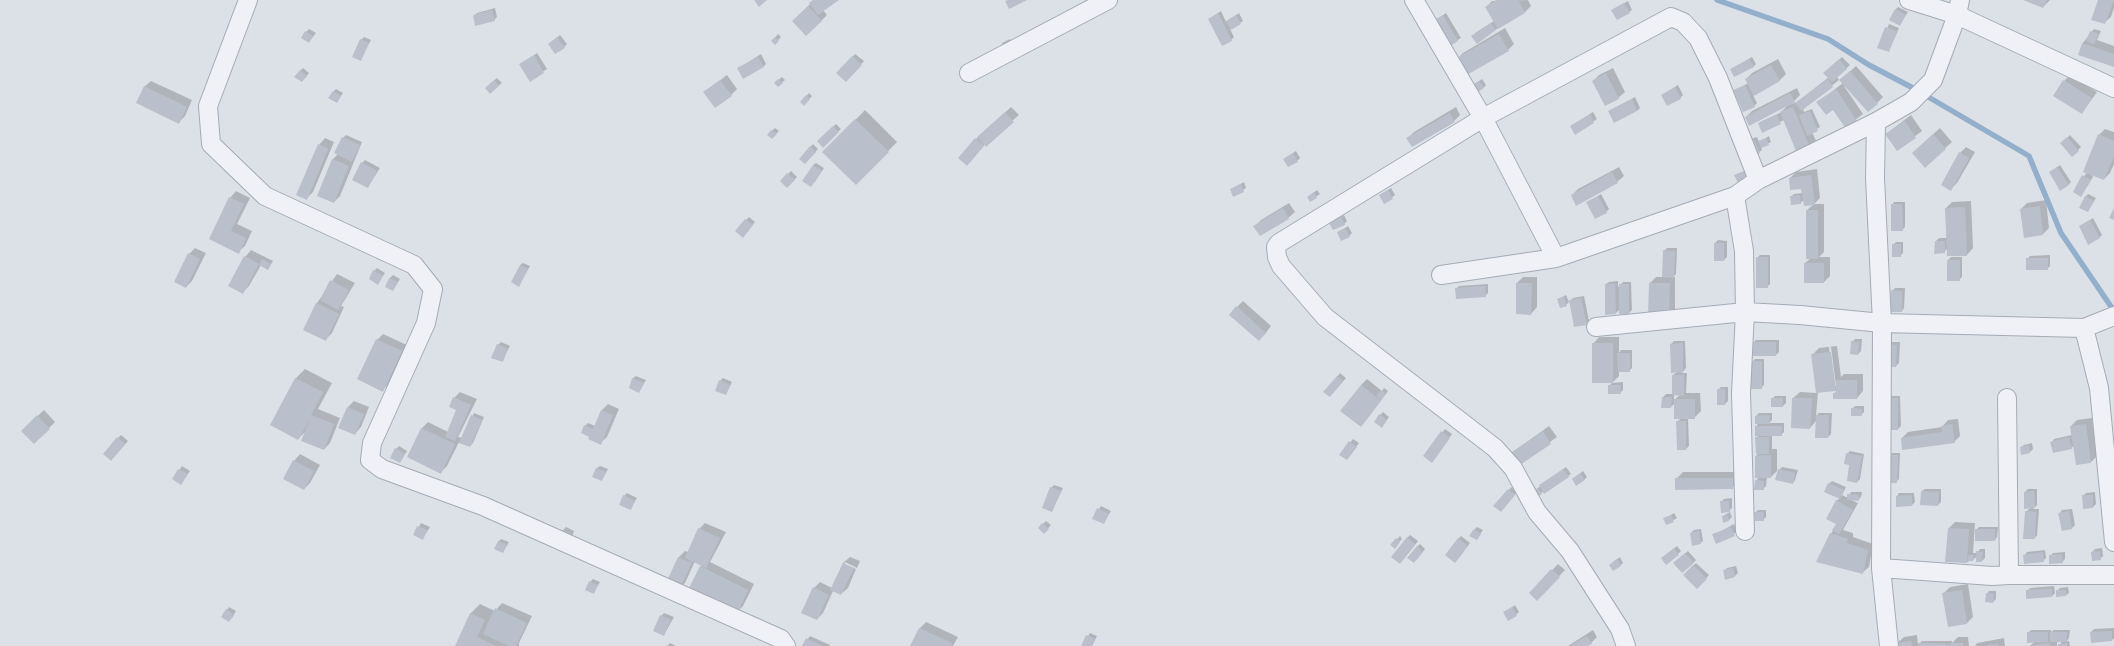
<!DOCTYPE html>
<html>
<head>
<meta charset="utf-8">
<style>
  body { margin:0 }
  canvas { display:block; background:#dce1e8 }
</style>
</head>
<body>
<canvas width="2114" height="646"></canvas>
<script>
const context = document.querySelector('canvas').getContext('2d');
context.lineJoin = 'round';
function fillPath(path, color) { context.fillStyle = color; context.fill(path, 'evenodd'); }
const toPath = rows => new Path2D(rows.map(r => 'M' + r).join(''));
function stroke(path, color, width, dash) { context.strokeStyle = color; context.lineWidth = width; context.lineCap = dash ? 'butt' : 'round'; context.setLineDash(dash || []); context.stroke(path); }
const shadow = toPath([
  [814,0,837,0,823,10,827,15,821,21,800,14],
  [1528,0,1531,6,1525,12,1495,30,1475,33,1494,21,1486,7,1492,1],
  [2027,0,2050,0,2043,7],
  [2100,0,2114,0,2114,8,2111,17,2104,23],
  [1628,1,1632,10,1629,12,1612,10],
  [1898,7,1908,12,1900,24,1895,10],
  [495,8,497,17,494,20,474,16,477,13],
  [1221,11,1226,22,1239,13,1243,21,1230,29,1234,37,1231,40,1209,19],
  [1446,13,1461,38,1449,45,1435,21],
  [1889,24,1899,28,1889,51,1879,47],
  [1505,28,1514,44,1508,50,1457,59,1463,53],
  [309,29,316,33,309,42,306,32],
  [2094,29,2101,31,2097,40,2114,46,2114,66,2082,44],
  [778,34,781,37,775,44,772,41],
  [560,35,567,44,564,47,549,44],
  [364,37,371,40,361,59,361,40],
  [1010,39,1011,47,1004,51,1002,43],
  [537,53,547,69,530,80,521,64],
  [761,54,766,64,763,67,739,68],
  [855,54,864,61,846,80,838,73],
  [1752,57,1756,64,1753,67,1731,69],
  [1842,57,1850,65,1837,77,1839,80,1803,108,1804,112,1812,109,1820,127,1812,132,1817,143,1811,150,1784,120,1762,131,1759,124,1762,121,1780,113,1788,105,1797,102,1829,77,1825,73],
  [1778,59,1786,74,1779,81,1753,95,1757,103,1754,106,1734,91,1748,83,1746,79,1752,73],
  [1856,66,1883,97,1877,103,1844,86,1863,114,1846,127,1834,108,1818,102,1843,83,1847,74],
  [303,68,309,73,305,78,300,71],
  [1613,68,1625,92,1618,98,1593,81,1599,75],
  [727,75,737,89,731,95,705,92],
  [2070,75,2097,92,2082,113,2064,81],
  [782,77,785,80,778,86,775,83],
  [497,78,502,83,490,93,489,85],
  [1482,79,1486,85,1483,88,1474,84],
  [151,81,192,100,185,116,179,122,144,87],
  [1678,85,1683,95,1680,98,1662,95],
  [1797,88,1800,95,1794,101,1746,117,1752,111],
  [336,89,343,93,337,102,333,92],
  [809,93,812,96,807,102,801,102],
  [1635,97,1640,108,1637,111,1609,111],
  [1011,107,1019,115,985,144,970,162,976,139],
  [1456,107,1460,115,1454,121,1408,138,1414,132],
  [865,110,897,142,856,184,824,152],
  [1593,112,1597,119,1575,133,1571,126],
  [1911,115,1922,131,1897,150,1886,134],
  [836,124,841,129,823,146,818,141],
  [775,128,779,131,775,135,768,134],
  [1940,128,1952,142,1925,166,1919,147],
  [2105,129,2114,132,2114,164,2110,173,2104,179,2090,173,2093,177,2081,196,2074,192,2087,172,2099,135],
  [346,135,362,142,340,196,334,202,333,159,338,154,343,138],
  [2070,135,2081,147,2072,156,2061,144],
  [1769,136,1771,142,1761,147,1762,150,1759,152,1750,139,1757,137,1759,142],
  [325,138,334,142,313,192,307,198,319,145],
  [813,144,818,149,805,163,800,159],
  [1966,147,1975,152,1957,183,1951,189,1960,153],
  [1296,151,1300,158,1297,161,1284,159],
  [365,160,380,168,368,187,362,163],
  [816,163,824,168,814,183,813,165],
  [2060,165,2071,182,2068,185,2053,170],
  [1619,167,1624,176,1617,182,1572,195,1578,189],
  [1817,169,1820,198,1814,204,1824,204,1824,252,1819,257,1830,257,1830,276,1824,282,1805,263,1811,258,1807,210,1814,204,1804,200,1800,203,1791,197,1794,194,1803,193,1802,188,1790,178,1796,172],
  [791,171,797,177,787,187,781,181],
  [1244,182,1246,188,1234,196,1231,189],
  [1391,188,1395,195,1385,203,1380,195],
  [1317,190,1320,194,1310,201,1308,197],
  [236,191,250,198,237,224,252,231,245,246,238,252,210,238,230,198],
  [1601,194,1609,209,1606,212,1587,203],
  [2088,194,2096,198,2088,211,2085,197],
  [2046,200,2049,228,2043,234,2025,237,2021,209,2027,203],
  [1971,201,1973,248,1967,255,1947,249,1944,252,1936,241,1939,238,1947,238,1946,208,1952,202],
  [1894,202,1905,202,1905,227,1902,230,1892,205],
  [1289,203,1295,212,1288,218,1255,226,1261,220],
  [1344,215,1347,221,1344,224,1330,223],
  [749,217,755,222,746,233,746,220],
  [2093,218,2102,235,2099,238,2080,226],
  [1348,226,1352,233,1349,236,1338,233],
  [1718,240,1727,241,1727,257,1724,260,1715,243],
  [1896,242,1903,242,1903,253,1900,256,1893,245],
  [195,248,206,253,192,281,186,287,189,254],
  [1667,248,1677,248,1676,274,1673,277,1675,277,1675,309,1669,315,1650,283,1656,277,1663,277,1664,251],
  [251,250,273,261,268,269,261,265,249,286,243,292,245,257],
  [1760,255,1770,255,1770,284,1767,287,1757,258],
  [2050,255,2050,266,2047,269,2027,259,2030,256],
  [1951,257,1962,257,1962,277,1959,280,1948,260],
  [523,263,530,266,519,285,520,265],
  [377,268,385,273,378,283,374,271],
  [337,274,355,283,341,306,344,307,332,333,326,339,304,329,317,303],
  [393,275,400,279,393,290,390,278],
  [1523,277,1537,277,1537,307,1531,314,1517,283],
  [1618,281,1618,287,1623,282,1631,282,1632,310,1629,313,1620,309,1616,313,1606,284,1609,282],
  [1488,284,1488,293,1485,296,1456,289,1459,286],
  [1895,288,1905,288,1904,308,1902,311,1892,291],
  [1566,295,1569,302,1573,298,1584,296,1589,321,1586,324,1570,301,1566,305,1558,299],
  [1243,301,1271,326,1265,334,1237,307],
  [383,334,407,345,389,384,382,390,377,340],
  [1599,337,1619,337,1619,353,1621,350,1632,350,1632,368,1629,371,1619,371,1619,376,1612,383,1623,382,1623,390,1620,393,1609,386,1613,382,1593,344],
  [1855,339,1862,339,1861,351,1858,354,1852,342],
  [1756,340,1779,340,1779,352,1776,355,1753,343],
  [1674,341,1685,341,1686,368,1682,373,1687,373,1686,393,1700,393,1701,411,1694,418,1688,418,1689,446,1686,449,1677,422,1681,418,1675,403,1671,407,1663,397,1666,394,1673,394,1673,375,1677,372,1671,344],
  [1674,394,1680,395,1674,400],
  [501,342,510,346,502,361,498,345],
  [1892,342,1900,342,1899,363,1896,366,1889,345],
  [1837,346,1841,377,1844,374,1863,374,1863,391,1857,398,1834,394,1838,389,1818,392,1816,416,1819,413,1832,413,1831,434,1828,437,1816,421,1810,428,1793,398,1800,392,1817,393,1812,355,1819,348],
  [1829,347,1831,347,1836,386,1834,386],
  [1755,359,1764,359,1764,385,1761,388,1752,362],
  [305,369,332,383,318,409,340,418,330,443,324,449,306,431,298,439,271,425,296,378],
  [1340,373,1346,378,1333,393,1325,392],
  [636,376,646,380,639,392,633,378],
  [723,378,732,382,726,394,720,381],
  [1367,379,1382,391,1384,388,1388,391,1367,419,1361,385],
  [1721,387,1728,387,1728,401,1725,404,1718,390],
  [460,392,477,399,458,437,462,438,474,413,484,417,473,443,470,446,459,442,447,466,441,472,408,457,422,428,428,422,448,432,458,410,454,398],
  [1775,396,1786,396,1786,403,1783,406,1772,399],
  [1891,396,1900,396,1901,426,1898,429,1889,429,1888,399],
  [354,401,369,407,361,427,355,434,348,407],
  [608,404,619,409,607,437,600,443,592,431,585,426,588,423,595,426,602,410],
  [1855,406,1864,406,1864,412,1861,415,1852,409],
  [44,410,55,422,34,443,22,431],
  [1383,412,1389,417,1384,424,1380,415],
  [1759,413,1772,413,1772,420,1769,423,1784,423,1784,432,1781,435,1772,435,1772,449,1777,449,1777,471,1771,477,1767,477,1766,486,1763,489,1756,481,1759,477,1756,477,1756,456,1759,453,1756,438,1759,435,1756,426,1759,423,1756,416],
  [2092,418,2097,456,2091,462,2074,446,2071,448,2052,442,2054,439,2072,435,2071,426,2077,420],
  [1958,419,1960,436,1954,442,1902,438,1908,432,1942,427,1948,420],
  [1549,426,1557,437,1518,465,1510,454],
  [1445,429,1452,434,1435,458,1424,456],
  [121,435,128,441,114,457,118,438],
  [1353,439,1359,443,1347,459,1341,454],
  [2032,443,2033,449,2030,452,2021,447,2024,445],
  [399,446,407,451,400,462,396,449],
  [1850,451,1864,454,1860,479,1857,482,1847,454],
  [1892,453,1900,453,1899,479,1896,482,1890,456],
  [300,454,320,465,310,483,304,489,294,461],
  [182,466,190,471,181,483,173,479],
  [600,466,608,469,602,480,597,468],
  [1566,467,1571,474,1568,476,1541,493,1535,490],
  [1782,467,1798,470,1795,480,1793,483,1779,470],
  [1583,471,1587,477,1584,480,1573,479],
  [1683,472,1738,472,1738,482,1732,488,1676,479],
  [1832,481,1846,487,1842,495,1848,498,1851,492,1862,492,1861,497,1858,500,1851,500,1858,503,1843,530,1853,533,1853,537,1873,544,1869,567,1862,573,1831,534,1837,523,1836,501,1840,498,1829,484],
  [1054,485,1063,488,1052,511,1051,488],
  [1511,487,1517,492,1503,508,1509,490],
  [1925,489,1941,489,1941,502,1938,505,1922,491],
  [2028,489,2037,489,2037,505,2033,509,2039,509,2037,536,2034,538,2026,512,2030,508,2025,492],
  [2095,492,2096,504,2093,507,2084,508,2083,496,2086,493],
  [627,493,637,498,630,509,624,496],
  [1899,493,1914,493,1915,502,1912,505,1897,496],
  [1732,498,1732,508,1729,511,1721,502,1724,499],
  [1101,506,1111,511,1103,523,1093,518],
  [2072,509,2075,525,2072,528,2062,530,2060,513,2062,510],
  [1758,510,1766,510,1766,517,1763,520,1755,513],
  [1730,512,1732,517,1729,520,1723,516],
  [1674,513,1677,518,1667,524,1665,519],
  [1046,521,1051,525,1044,533,1039,528],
  [1955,522,1975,523,1973,553,1977,553,1980,549,1985,549,1985,558,1982,561,1977,556,1973,560,1967,562,1949,528],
  [421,523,430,527,423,538,414,535],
  [705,523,726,532,710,562,754,584,743,606,736,613,700,567,703,565,695,561,685,583,679,589,667,583,679,557,685,551,688,552,699,529],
  [1734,524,1737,532,1717,542,1714,535],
  [566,527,574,531,572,537,563,530],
  [1477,527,1483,530,1479,536,1474,530],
  [1979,527,1998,527,1997,537,1995,540,1976,530],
  [1701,529,1703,541,1700,543,1691,533,1694,530],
  [1410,535,1418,541,1403,560,1407,538],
  [1400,536,1402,539,1395,547,1392,545],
  [1461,536,1470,543,1458,559,1458,539],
  [501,539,509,542,503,552,498,542],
  [1420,544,1425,549,1417,559,1417,547],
  [1677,546,1681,551,1678,554,1665,556],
  [2102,548,2103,556,2100,559,2092,552,2095,549],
  [2045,550,2046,558,2043,561,2025,555,2027,552],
  [1688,551,1696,560,1693,563,1677,560],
  [2065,552,2065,559,2062,562,2050,556,2053,553],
  [850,557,860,561,857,568,845,562,845,565,856,569,848,588,841,594,833,591,823,613,817,619,814,588,820,582,832,588,843,563],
  [1620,557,1623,563,1621,565,1613,562],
  [1696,563,1709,575,1697,588,1684,575],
  [1558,564,1565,570,1537,599,1530,593],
  [1736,566,1738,573,1735,576,1726,578,1724,571,1727,568],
  [593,579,600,582,593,593,590,582],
  [1968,584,1973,617,1967,623,1944,593,1950,587],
  [2054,586,2055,593,2052,596,2027,591,2030,588],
  [2068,587,2069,593,2066,595,2057,591,2060,588],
  [1989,591,1996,591,1996,599,1993,602,1987,594],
  [502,603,532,616,519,643,519,646,456,646,471,613,480,604,495,611],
  [1515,605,1519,612,1509,620,1508,610],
  [229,607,236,611,232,618,227,610],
  [664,613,674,617,664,635,661,616],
  [926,622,958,637,953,646,912,646,920,628],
  [2114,628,2114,638,2112,640,2091,632,2094,629],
  [1593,630,1597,637,1591,643,1587,646,1568,646],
  [2031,630,2051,630,2051,632,2054,630,2070,630,2069,638,2067,641,2069,641,2070,646,2059,646,2062,641,2057,641,2057,646,2030,646,2034,642,2028,633],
  [1090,633,1097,636,1092,646,1082,646],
  [1917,635,1918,645,1922,641,1952,641,1952,643,1958,637,1968,637,1969,646,1898,646,1897,643,1904,637],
  [810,636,830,645,829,646,803,646],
  [2004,638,2005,646,1975,646,1977,643],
  [670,643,676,646,667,646]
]);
const stream = toPath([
  [1717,0,1828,39,1869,65,1913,88,2029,156,2061,233,2114,311]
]);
const building = toPath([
  [754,0,767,0,759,7],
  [813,0,839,0,818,15,809,3],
  [1008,0,1027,0,1009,9,1005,1],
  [1496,0,1518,0,1525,13,1498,29,1485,7],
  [2023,0,2047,0,2043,8],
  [2098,0,2114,0,2105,24,2091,20],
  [1624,3,1630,13,1617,20,1611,10],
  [808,6,822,21,806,36,792,21],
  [1895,9,1906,15,1900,26,1889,20],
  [492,10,495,21,475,26,473,15],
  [1218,13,1232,41,1222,46,1208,19],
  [1236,15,1241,24,1231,30,1226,21],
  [1443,15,1458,41,1449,47,1434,20],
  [1491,23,1496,30,1477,44,1471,36],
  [1885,27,1897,31,1889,52,1877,48],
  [305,31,313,36,309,43,301,38],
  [2090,31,2099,34,2094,44,2086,41],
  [1499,34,1509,51,1465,76,1455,59],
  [557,37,565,48,555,54,548,44],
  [775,37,779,41,775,45,771,41],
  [360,39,369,43,361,61,352,57],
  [2082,43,2114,54,2114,67,2078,55],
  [534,55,544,73,530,82,519,64],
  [852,56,862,65,846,82,836,73],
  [758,57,764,67,743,79,737,68],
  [1749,59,1754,67,1734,77,1730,69],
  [1839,59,1847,69,1832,82,1823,73],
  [1771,65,1780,81,1754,96,1745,79],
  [300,70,307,76,302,82,294,77],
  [1850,71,1878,104,1868,112,1839,80],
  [1606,73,1619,99,1605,106,1592,81],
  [778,79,783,83,778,87,774,83],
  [1828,79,1833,87,1801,111,1795,103],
  [494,80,499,86,490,94,485,88],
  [720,80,732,96,715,108,703,92],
  [2063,80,2092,98,2082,114,2053,96],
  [1479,81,1484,88,1475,94,1470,87],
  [1745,85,1755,107,1743,112,1733,90],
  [144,86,187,107,179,124,136,103],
  [1675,87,1681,99,1667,106,1661,95],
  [1836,89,1857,121,1846,129,1833,110,1826,115,1816,102],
  [333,91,341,96,337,103,328,98],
  [1790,93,1795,102,1749,126,1745,117],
  [806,95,810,99,804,106,800,102],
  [1632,99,1637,111,1614,123,1608,111],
  [1793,107,1811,150,1798,156,1780,112],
  [1810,111,1818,131,1807,136,1799,115],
  [1005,112,1014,122,986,147,977,137],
  [1450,113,1455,122,1412,147,1406,138],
  [1590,114,1594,123,1575,135,1570,126],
  [1777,115,1781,124,1762,133,1758,123],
  [855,119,889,152,856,185,822,152],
  [1905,121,1916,138,1897,151,1885,134],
  [833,126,839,132,823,148,817,141],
  [771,130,777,134,772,139,767,135],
  [1933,134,1946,149,1925,168,1912,153],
  [2098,134,2114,141,2114,156,2104,180,2083,172],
  [342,137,360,145,352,162,334,153],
  [2067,137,2079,151,2072,157,2060,143],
  [975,138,984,146,967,166,958,158],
  [1766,138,1769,145,1761,148,1758,141],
  [1754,139,1760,153,1753,156,1746,142],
  [318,144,328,149,307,200,296,195],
  [810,146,816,152,805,164,799,159],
  [1959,152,1969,158,1951,191,1941,185],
  [1293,153,1298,162,1288,167,1283,159],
  [332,159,349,166,334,203,317,196],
  [361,162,377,171,368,188,352,180],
  [813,165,822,171,811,187,802,181],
  [2057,167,2069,185,2060,191,2049,172],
  [1746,170,1751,180,1739,185,1734,175],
  [1612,172,1618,183,1576,206,1571,195],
  [787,173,795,180,787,188,780,181],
  [1811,175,1815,205,1804,206,1801,189,1790,190,1789,178],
  [2082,175,2091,180,2081,197,2073,192],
  [1241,184,1244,192,1233,197,1230,189],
  [1388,190,1393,199,1384,204,1379,195],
  [1314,192,1317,198,1310,202,1307,197],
  [1800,195,1801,204,1791,205,1790,196],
  [1598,196,1607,213,1595,219,1586,202],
  [2085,196,2094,201,2088,212,2079,208],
  [229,197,244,204,231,231,246,238,239,254,209,239],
  [1891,204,1902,204,1903,231,1891,231],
  [2040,206,2043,235,2024,238,2020,209],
  [1965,207,1967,256,1947,256,1945,208],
  [1283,208,1289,219,1260,236,1253,226],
  [2114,208,2114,220,2109,218],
  [1806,210,1818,210,1818,259,1806,259],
  [1341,217,1345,225,1333,230,1329,223],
  [745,219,753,225,743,238,735,231],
  [2090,220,2100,238,2088,245,2079,226],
  [1345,228,1350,237,1341,241,1337,232],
  [1935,241,1945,241,1945,253,1934,254],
  [1714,243,1724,243,1724,261,1714,261],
  [1892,244,1901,244,1901,257,1892,257],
  [1663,250,1675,251,1674,278,1662,277],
  [188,253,200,259,186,288,174,282],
  [244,256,259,264,243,294,228,286],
  [1756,257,1768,257,1768,288,1756,288],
  [2026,258,2048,258,2048,270,2026,270],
  [262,259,271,264,268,270,259,265],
  [1947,260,1960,260,1960,281,1947,281],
  [1804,263,1824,263,1824,283,1804,283],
  [520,265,528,269,519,287,511,282],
  [373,270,383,276,378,285,369,279],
  [389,278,398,282,393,291,385,287],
  [330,280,349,290,338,310,320,300],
  [1516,283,1532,283,1531,315,1516,314],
  [1649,283,1670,283,1669,316,1648,316],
  [1605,284,1615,284,1616,314,1605,315],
  [1619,284,1629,284,1629,314,1619,314],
  [1485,286,1486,297,1456,299,1455,288],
  [1891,290,1902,291,1902,312,1890,312],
  [1564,297,1567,306,1560,308,1557,299],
  [1581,298,1587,325,1574,327,1569,300],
  [316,303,339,314,326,341,303,330],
  [1236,306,1266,333,1259,341,1229,315],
  [376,339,402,351,383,392,357,379],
  [1851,341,1859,342,1858,355,1850,354],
  [1752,342,1776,342,1776,356,1752,356],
  [1592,343,1613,343,1613,383,1592,383],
  [1683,343,1683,372,1671,373,1670,344],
  [497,344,508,349,503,362,491,358],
  [1888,344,1897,345,1896,367,1887,367],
  [1831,352,1836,391,1816,393,1811,354],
  [1617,353,1630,353,1630,372,1618,372],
  [1751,361,1762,361,1762,389,1751,389],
  [1672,375,1684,375,1684,396,1672,395],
  [1337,376,1343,381,1330,397,1323,392],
  [295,378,323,392,311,415,334,424,324,450,301,441,311,417,298,440,270,425],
  [632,378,644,383,639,393,629,388],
  [719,380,730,385,726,395,715,391],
  [1836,380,1857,380,1857,399,1833,399,1833,393,1836,393],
  [1361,385,1381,401,1361,427,1340,411],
  [1608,385,1620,385,1621,394,1608,394],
  [1717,389,1725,389,1725,405,1717,405],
  [1381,390,1386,394,1381,400,1376,396],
  [453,397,471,405,455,441,445,437,456,410,449,407],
  [1662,397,1672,397,1671,408,1661,408],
  [1771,398,1783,398,1783,407,1771,407],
  [1792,398,1812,398,1810,429,1791,428],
  [1887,398,1898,398,1898,430,1888,430],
  [1674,399,1695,399,1695,419,1674,419],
  [347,407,364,414,355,435,338,428],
  [1851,408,1862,409,1862,416,1851,416],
  [601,410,613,415,601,445,588,439,589,437,581,433,584,425,593,429],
  [1379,414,1387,420,1382,428,1374,422],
  [37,415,50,429,34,444,21,431],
  [471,415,482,420,470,447,459,443],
  [1769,415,1770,424,1755,424,1755,416],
  [1816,415,1829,415,1828,438,1815,438],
  [1676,421,1686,421,1686,450,1677,450],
  [1952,424,1955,443,1902,450,1901,438,1942,432,1941,426],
  [2086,424,2091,463,2076,465,2070,426],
  [1755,426,1782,426,1782,436,1755,436],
  [421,428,455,444,441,474,407,457],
  [1441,431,1450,438,1432,463,1423,456],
  [1543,431,1551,444,1517,467,1509,454],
  [117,437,125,444,111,461,103,454],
  [1755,437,1769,437,1769,454,1756,454],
  [2069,437,2072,449,2053,453,2050,442],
  [1349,441,1357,447,1347,460,1339,455],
  [2029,445,2030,453,2021,455,2020,447],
  [395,448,405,454,400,463,390,458],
  [1846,453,1862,456,1857,483,1847,481,1849,465,1844,464],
  [1771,455,1771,478,1755,478,1755,456],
  [1889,455,1898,455,1897,483,1888,483],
  [293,460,314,471,304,490,283,479],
  [596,468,606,472,602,481,592,477],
  [178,469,188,474,181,485,172,479],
  [1563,469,1569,477,1544,494,1539,485],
  [1778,469,1795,473,1793,484,1775,480],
  [1580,473,1585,480,1576,486,1572,479],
  [1675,478,1733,478,1733,489,1675,490],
  [1755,480,1764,481,1764,490,1754,490],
  [1828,483,1844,490,1840,499,1824,492],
  [1050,487,1061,491,1052,512,1042,508],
  [1538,488,1542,494,1534,499,1531,493],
  [1508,489,1515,495,1501,512,1493,506],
  [1921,491,1939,492,1938,506,1920,505],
  [2034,491,2035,508,2024,509,2024,492],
  [1847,494,1859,495,1859,501,1847,500],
  [623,495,635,501,631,510,619,505],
  [1912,495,1912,506,1896,507,1896,496],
  [2082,495,2093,495,2093,508,2083,509],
  [1836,500,1853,510,1839,534,1832,530,1836,524,1826,519],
  [1720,501,1729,501,1730,512,1721,513],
  [1097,508,1109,514,1104,524,1092,519],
  [2025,511,2036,512,2035,539,2023,539],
  [2069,511,2072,529,2062,531,2058,513],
  [1754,512,1763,512,1764,521,1755,521],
  [1671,515,1674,522,1666,525,1663,518],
  [1728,515,1729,521,1723,523,1722,516],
  [1042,523,1049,529,1044,534,1038,528],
  [417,526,427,530,423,540,413,535],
  [1731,527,1735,536,1716,544,1712,534],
  [698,528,720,538,706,568,685,558],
  [1948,528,1969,529,1967,563,1945,562],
  [1474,529,1481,534,1477,540,1469,536],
  [1975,529,1995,529,1995,541,1975,541],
  [562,530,572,534,569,541,559,536],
  [1699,531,1701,544,1692,546,1690,533],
  [1830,533,1848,539,1847,543,1868,550,1863,574,1816,562],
  [1407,537,1415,544,1400,564,1391,557],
  [1396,538,1400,542,1395,549,1390,545],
  [1458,538,1468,546,1455,563,1445,555],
  [498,541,507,545,503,553,494,549],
  [1417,546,1423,552,1414,563,1407,558],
  [1674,548,1679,555,1666,565,1661,558],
  [1976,551,1983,552,1982,562,1976,562],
  [2100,551,2101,560,2092,561,2091,552],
  [2043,552,2044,562,2024,564,2023,555],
  [1685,553,1694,563,1682,573,1673,563],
  [2062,554,2063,563,2049,564,2049,555],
  [1968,555,1974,555,1973,561,1968,561],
  [678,557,692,563,679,590,666,583],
  [1617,559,1621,566,1613,571,1609,565],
  [843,563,854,568,841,595,830,590],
  [1693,565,1707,579,1697,589,1683,575],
  [700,566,748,590,737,614,688,590],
  [1733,568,1735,577,1725,580,1723,570],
  [1551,569,1560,577,1537,601,1529,593],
  [589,581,598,585,594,594,585,590],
  [813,587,829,595,817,620,801,613],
  [2052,589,2052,597,2026,599,2026,590],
  [1962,590,1967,624,1948,627,1942,593],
  [2056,590,2066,590,2066,596,2056,597],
  [1986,593,1994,594,1993,603,1985,602],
  [1512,607,1517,616,1508,621,1503,612],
  [495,608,527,623,516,646,509,646,483,634],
  [226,609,234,615,229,622,221,617],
  [470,613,485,620,477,637,496,646,455,646],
  [660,615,671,620,664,636,653,631],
  [919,628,952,643,951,646,910,646],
  [2112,631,2112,641,2091,643,2090,632],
  [2027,632,2048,632,2048,642,2027,643],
  [2050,632,2067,632,2067,642,2050,642],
  [1086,635,1095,639,1091,646,1081,646],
  [1587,636,1592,644,1588,646,1570,646],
  [806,638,823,646,802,646],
  [1911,641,1912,646,1897,646,1896,643],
  [1918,643,1949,644,1949,646,1918,646],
  [1950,643,1963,643,1963,646,1950,646],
  [2050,643,2050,646,2032,646,2032,645],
  [2067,643,2067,646,2058,646,2058,644],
  [1998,644,1998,646,1987,646,1987,645]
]);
const street = toPath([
  [248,0,208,106,211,144,265,196,414,265,433,289,426,323,372,443,370,460,382,469,483,506,781,639,786,646],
  [1414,0,1483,118,1556,258],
  [1909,0,1957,15,2114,88],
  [969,73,1108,0],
  [1735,196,1744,251,1745,312,1800,315,1882,323,2084,328,2114,316],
  [1441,275,1556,258,1735,196,1758,180,1876,122],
  [1596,327,1745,312,1741,393,1745,531],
  [2084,328,2099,388,2114,542],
  [2007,398,2009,575,2114,575],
  [1881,568,1992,576,2009,575],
  [1626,646,1620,629,1570,551,1537,512,1513,468,1495,448,1325,317,1281,266,1277,257,1276,247,1279,243,1483,118,1671,17,1683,22,1698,38,1718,78,1758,180],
  [1889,646,1881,568,1882,323,1875,178,1876,122,1911,102,1933,80,1957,15,1960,0]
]);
fillPath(shadow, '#0003');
stroke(stream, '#93afcb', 5.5);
fillPath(building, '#b9c0cb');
stroke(street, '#a5abb5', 20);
stroke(street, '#eff1f6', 18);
</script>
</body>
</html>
